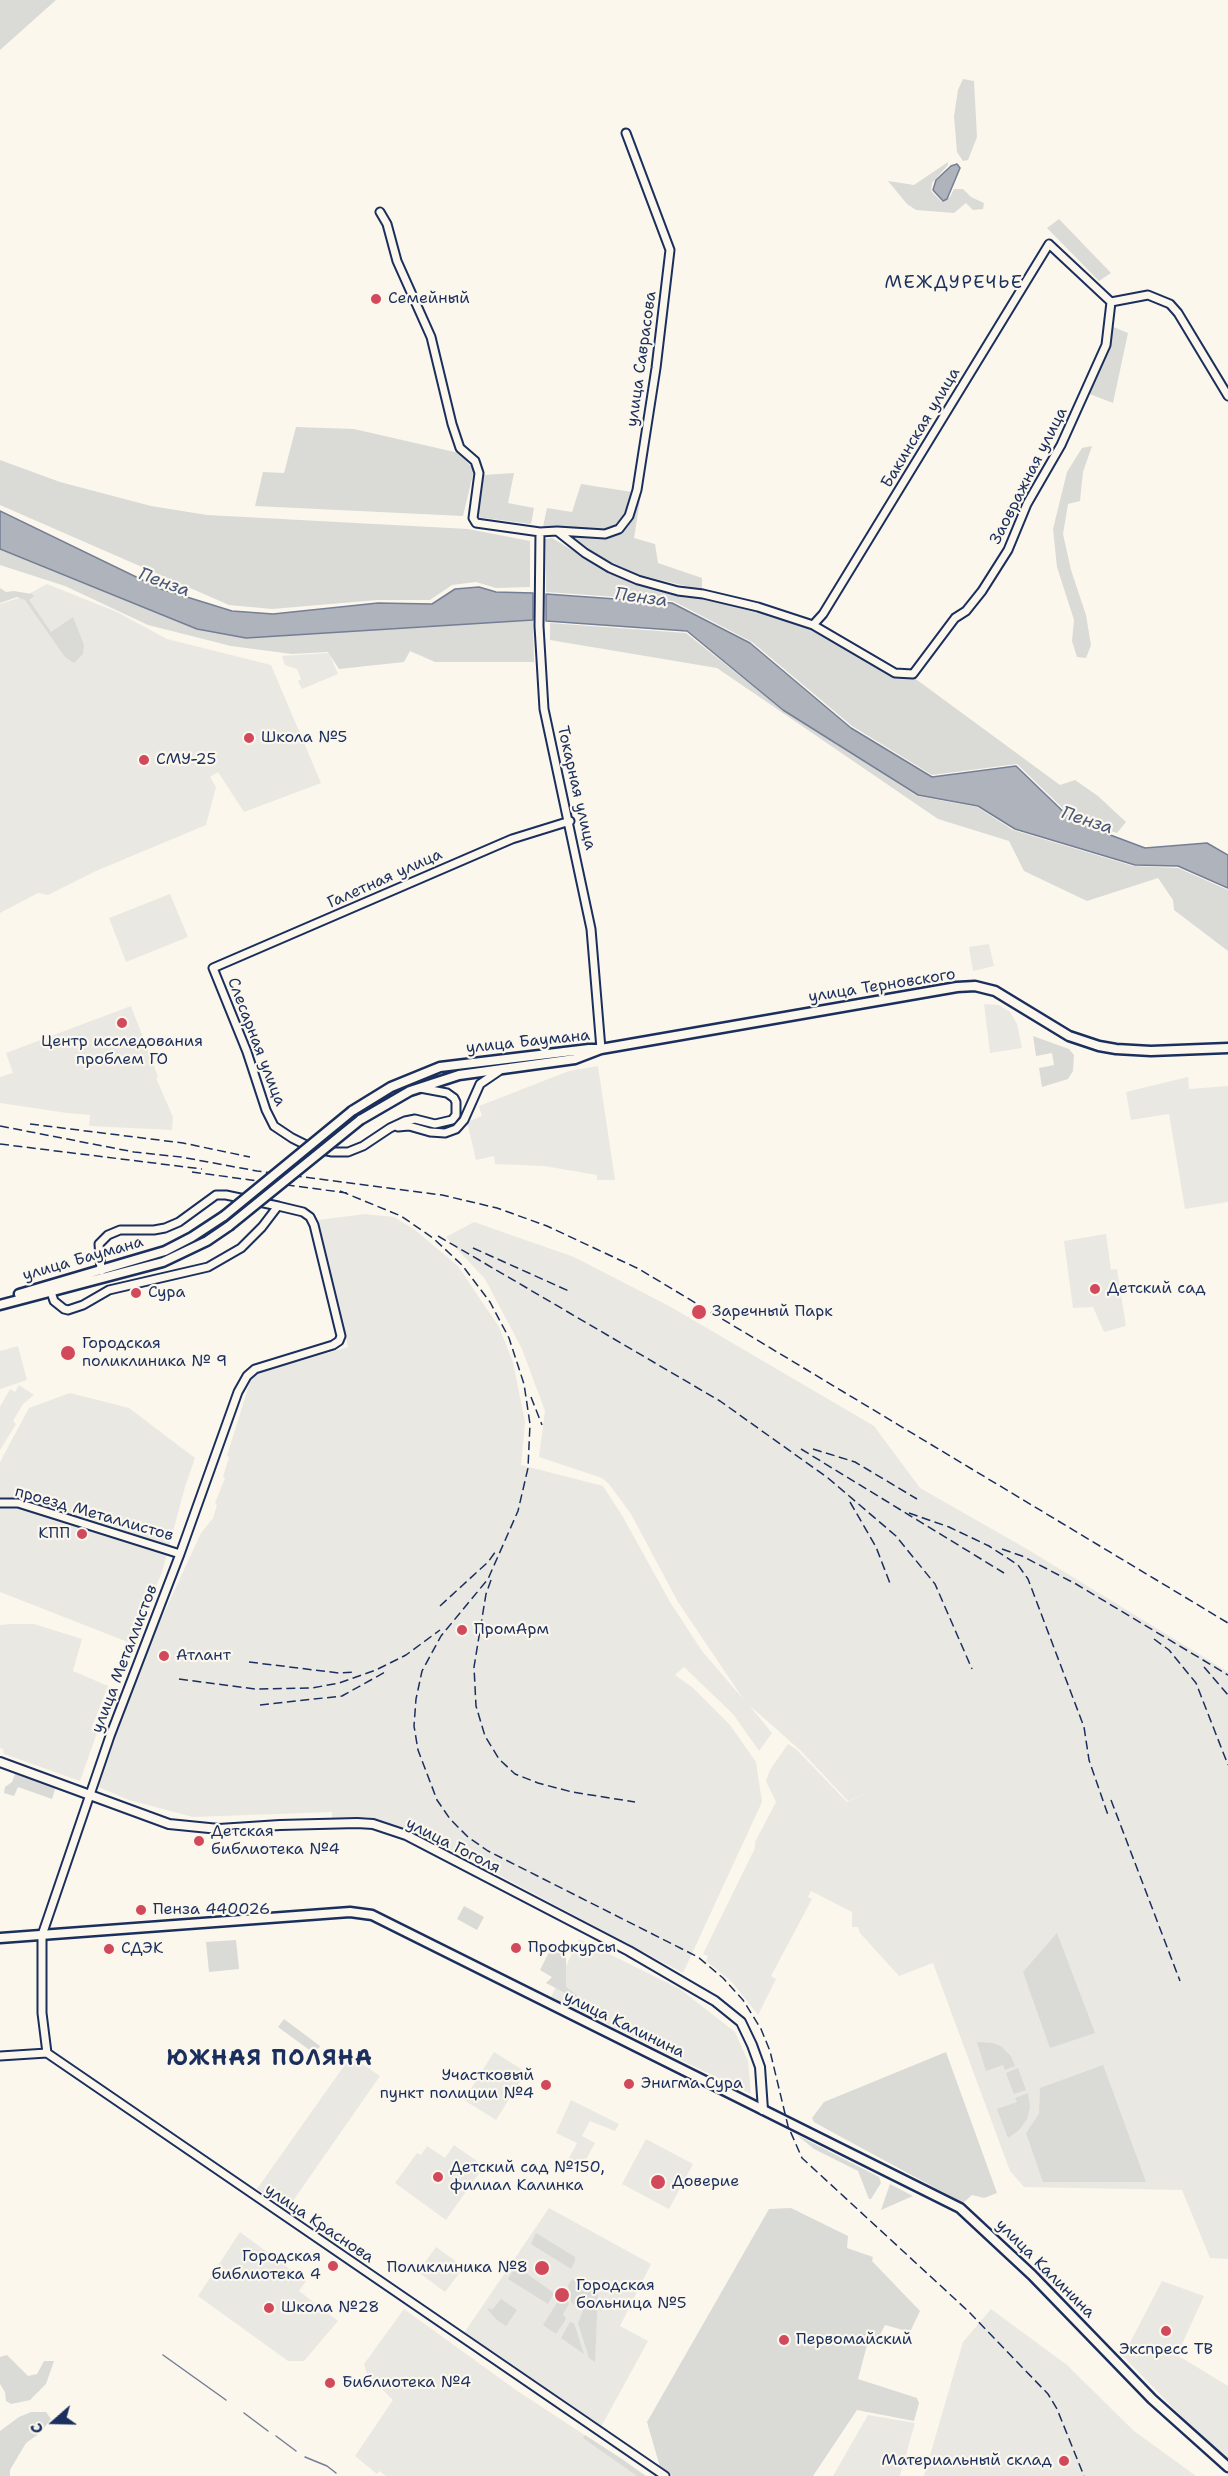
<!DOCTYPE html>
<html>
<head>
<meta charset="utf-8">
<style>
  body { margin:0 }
  #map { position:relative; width:1228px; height:2476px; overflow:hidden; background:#fbf7ec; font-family:"Shantell Sans",sans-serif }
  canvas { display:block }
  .north { position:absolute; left:24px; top:2392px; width:60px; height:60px; -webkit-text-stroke:4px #fbf7ec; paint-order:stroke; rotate:250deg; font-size:16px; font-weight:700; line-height:24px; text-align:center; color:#1b2f5e }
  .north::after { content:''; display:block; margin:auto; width:21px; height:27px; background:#1b2f5e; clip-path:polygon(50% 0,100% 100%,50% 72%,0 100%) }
</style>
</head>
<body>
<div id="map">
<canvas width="1228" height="2476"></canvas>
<div class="north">С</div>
</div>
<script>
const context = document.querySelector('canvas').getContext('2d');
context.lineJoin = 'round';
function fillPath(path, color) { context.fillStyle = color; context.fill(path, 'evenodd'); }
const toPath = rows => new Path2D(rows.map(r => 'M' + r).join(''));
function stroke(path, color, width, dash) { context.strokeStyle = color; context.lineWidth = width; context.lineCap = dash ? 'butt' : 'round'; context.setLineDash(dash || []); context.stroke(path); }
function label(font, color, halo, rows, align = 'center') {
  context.font = font + ' "Shantell Sans",sans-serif'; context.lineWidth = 4.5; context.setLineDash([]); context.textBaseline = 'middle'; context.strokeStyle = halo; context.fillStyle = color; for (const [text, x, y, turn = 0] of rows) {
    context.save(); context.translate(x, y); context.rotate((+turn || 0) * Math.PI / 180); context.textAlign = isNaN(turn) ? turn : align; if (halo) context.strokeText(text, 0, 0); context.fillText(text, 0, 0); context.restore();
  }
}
const built = toPath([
  [47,584,117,612,167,639,271,665,321,783,244,812,218,772,210,777,216,787,206,825,96,871,48,895,38,893,0,913,0,604,25,596],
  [329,653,338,674,302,689,298,681,301,679,297,669,285,665,282,656],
  [170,894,188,937,126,962,109,918],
  [989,944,994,966,973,971,969,947],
  [984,1004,999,1005,1010,1012,1017,1024,1022,1048,990,1053],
  [131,1006,158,1077,156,1078,173,1117,172,1130,89,1126,90,1115,67,1113,0,1103,0,1077,13,1073,6,1053],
  [598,1066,615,1180,597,1180,597,1175,544,1166,495,1164,494,1156,476,1160,467,1122,482,1116,479,1106,569,1071],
  [1188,1077,1189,1089,1228,1086,1228,1202,1185,1209,1169,1114,1131,1120,1126,1092],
  [365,1214,394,1217,415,1230,458,1266,499,1327,513,1362,525,1422,521,1465,603,1486,623,1517,670,1602,702,1651,744,1700,678,1602,631,1514,609,1484,602,1478,539,1457,545,1411,522,1349,485,1279,446,1237,474,1222,574,1257,671,1307,874,1426,920,1488,1027,1549,1228,1672,1228,2259,1210,2258,1182,2190,1024,2187,1010,2171,933,1963,899,1976,860,1933,858,1927,852,1927,852,1912,811,1891,808,1897,812,1899,771,1976,776,1979,758,2015,732,1982,706,1961,708,1956,703,1954,755,1848,755,1842,776,1802,766,1781,770,1770,788,1744,797,1750,847,1802,872,1790,848,1801,800,1750,749,1705,772,1733,759,1751,733,1714,684,1667,675,1675,692,1687,730,1725,756,1762,762,1802,683,1973,418,1832,368,1817,332,1819,332,1812,193,1817,129,1800,96,1786,151,1641,201,1533,213,1518,217,1505,215,1503,225,1478,223,1477,229,1457,227,1456,252,1375,348,1347,318,1220],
  [1106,1234,1111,1270,1117,1269,1126,1326,1104,1332,1093,1307,1073,1308,1064,1241],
  [18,1346,27,1380,0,1389,0,1351],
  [19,1385,34,1395,23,1404,13,1421,16,1424,0,1450,0,1407,10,1389,15,1392],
  [70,1393,129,1408,195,1458,185,1487,162,1572,133,1644,0,1592,0,1462,29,1408],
  [11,1624,34,1624,82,1639,73,1671,108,1686,92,1727,98,1730,80,1781,4,1754,3,1749,0,1748,0,1625],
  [579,1939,680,1989,735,2032,748,2061,751,2094,551,1997],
  [494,2052,526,2072,496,2120,464,2100],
  [351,2056,380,2076,288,2208,257,2189],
  [571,2100,619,2124,615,2131,590,2121,582,2136,595,2143,583,2165,569,2158,577,2143,556,2133],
  [646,2139,693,2164,669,2209,622,2184],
  [454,2145,484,2166,446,2220,395,2183,417,2153,421,2155,427,2146,445,2158],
  [549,2208,651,2264,620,2326,648,2341,601,2427,464,2333],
  [240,2232,306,2281,299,2291,338,2321,304,2361,288,2361,198,2296],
  [436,2247,464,2267,445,2292,418,2272],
  [1162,2281,1204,2296,1177,2355,1228,2386,1228,2461,1204,2440,1123,2356],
  [404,2309,516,2390,647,2476,386,2476,379,2471,377,2474,355,2456,393,2400,367,2374,364,2364],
  [991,2309,1067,2365,1134,2431,1196,2476,924,2476,963,2342],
  [868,2415,915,2423,900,2476,833,2476]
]);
const green = toPath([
  [0,0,56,0,0,50],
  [963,79,974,81,977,137,968,160,963,161,957,152,954,116,958,90],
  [948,162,948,165,932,183,931,191,942,202,950,197,954,189,963,189,971,197,984,203,983,209,973,210,966,203,954,213,916,210,907,204,888,181,914,185],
  [1059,219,1111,273,1099,281,1047,228],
  [1111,326,1128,333,1113,403,1087,393],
  [296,427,354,429,459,453,474,470,463,516,255,506,263,472,284,473],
  [1092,446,1083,472,1080,501,1068,504,1063,534,1071,570,1086,615,1091,645,1086,658,1077,657,1072,641,1074,620,1057,567,1053,529,1067,472,1082,448],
  [0,460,60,482,151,506,207,515,468,529,530,541,530,587,496,588,476,582,452,585,430,600,377,600,272,609,229,605,0,505],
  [514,473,508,503,534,508,531,524,476,517,484,475],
  [581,484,632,492,625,514,617,525,603,531,543,527,547,508,572,512],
  [641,494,634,538,655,544,658,563,702,578,702,590,636,574,588,551,567,534,604,539,618,534,631,518],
  [552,538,609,572,662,591,766,612,821,632,892,676,913,677,1060,785,1075,780,1098,796,1126,822,1117,833,1074,819,1017,764,932,775,852,726,752,642,673,601,546,592,545,539],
  [0,549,197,629,246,638,533,620,534,662,435,662,410,651,404,662,339,669,328,652,292,654,231,646,148,625,65,586,0,565],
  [0,588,6,592,14,591,32,594,34,596,29,600,51,632,73,617,84,645,83,654,74,663,65,657,25,600,17,597,0,603],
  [550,623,686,633,783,710,917,796,977,807,1013,830,1133,866,1178,868,1228,890,1228,951,1174,910,1173,900,1158,878,1087,901,1024,871,1009,841,938,819,717,668,550,640],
  [1033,1036,1069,1049,1074,1055,1073,1071,1068,1079,1042,1087,1039,1068,1054,1065,1052,1053,1036,1056],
  [15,1774,55,1789,52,1799,18,1787,14,1796,4,1793,5,1787,12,1782],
  [464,1906,484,1917,477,1930,457,1919],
  [1057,1933,1095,2033,1050,2048,1023,1972],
  [236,1940,239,1969,209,1972,206,1942],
  [552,1946,566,1954,566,1987,577,1995,575,1998,546,1983,552,1977,540,1970],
  [284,2019,320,2046,315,2054,278,2027],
  [977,2042,992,2043,1001,2046,1011,2056,1015,2066,1005,2070,1003,2065,986,2071],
  [946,2052,997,2193,984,2198,972,2195,963,2203,832,2132,814,2122,812,2118,824,2102],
  [1103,2065,1146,2182,1043,2182,1026,2133,1039,2114,1040,2088],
  [1018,2068,1026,2090,1014,2094,1006,2073],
  [1028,2093,1030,2107,1027,2119,1019,2130,1008,2138,997,2109,1017,2102,1015,2098],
  [797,2135,879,2177,881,2183,871,2199,869,2199,858,2171,814,2149],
  [890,2184,913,2196,881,2210],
  [791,2208,848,2236,847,2248,873,2257,872,2261,920,2311,910,2332,885,2325,880,2335,867,2345,858,2379,917,2398,919,2403,914,2421,857,2410,813,2476,673,2476,660,2467,647,2422,769,2209],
  [536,2233,575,2257,575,2261,571,2269,531,2244],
  [516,2266,554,2293,548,2304,508,2279],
  [572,2279,598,2294,595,2362,589,2358,578,2323,583,2311,571,2302,568,2286],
  [565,2290,569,2304,563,2314,566,2319,556,2334,543,2325],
  [501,2299,517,2310,506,2326,497,2320,488,2310,489,2308,492,2310],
  [570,2322,574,2323,584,2354,561,2338],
  [7,2355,28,2376,37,2374,44,2361,54,2361,46,2384,30,2400,11,2404,6,2401,5,2392,0,2384,0,2357],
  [31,2412,46,2412,51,2419,40,2433,26,2443,10,2470,10,2476,0,2476,0,2431,19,2417],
  [585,2435,625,2461,645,2476,637,2476,583,2438]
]);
const water = toPath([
  [957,164,960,168,947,199,943,201,933,190,936,180,951,166,957,164],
  [0,511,161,589,232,611,273,614,378,603,432,604,455,589,479,587,496,592,533,593,533,620,246,638,197,629,0,549,0,511],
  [546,594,672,603,750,643,851,728,932,777,1016,766,1073,821,1145,848,1207,843,1228,855,1228,888,1178,866,1135,865,1015,829,978,806,918,795,783,710,687,631,546,621,546,594]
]);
const stream = toPath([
  [163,2355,226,2400],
  [244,2413,268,2431],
  [276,2436,296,2451],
  [305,2457,327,2466,336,2473]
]);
const tertiary = toPath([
  [380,212,387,224,397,261,431,337,452,424,460,448,475,461,479,473,473,518,476,523,540,532,557,531,585,553,610,568,638,580,678,591,703,594,758,607,813,625,895,673,913,674,955,618,966,611,982,591,1008,550,1027,504,1061,445,1106,345,1111,302],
  [1111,302,1148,295,1170,304,1178,313,1228,396],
  [557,531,605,534,619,529,629,516,637,490,656,368,670,250,626,133],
  [540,532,539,626,544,709,591,929,601,1049],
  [813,625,823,614,1049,244,1111,302],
  [420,1088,447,1093,454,1098,456,1102,456,1115,452,1120,435,1124,415,1119,405,1121,390,1128,363,1146,348,1152,332,1152,312,1148,292,1138,274,1126,266,1110,247,1052,213,968,512,839,570,821],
  [398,1127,409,1126,430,1132,445,1133,456,1129,464,1120,480,1084,499,1071],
  [101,1271,99,1244,108,1235,120,1230,154,1230,165,1228,179,1222,216,1195,226,1195,278,1206],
  [0,1503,18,1503,180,1554],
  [47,2053,42,2013,42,1935,110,1736,180,1554,238,1392,247,1376,255,1369,333,1345,339,1341,341,1336,314,1225,310,1217,303,1212,278,1206,262,1227,241,1248,208,1267,109,1290,83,1305,68,1310,64,1309,54,1301,51,1292],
  [47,2053,665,2476],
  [0,2056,47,2053]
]);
const secondary = toPath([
  [0,1762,169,1824,219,1829,280,1825,357,1823,373,1824,406,1835,629,1951,715,2001,741,2022,752,2045,760,2067,763,2110]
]);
const primary = toPath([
  [352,1111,391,1087,440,1067,589,1049,601,1049,957,987,975,986,995,991,1069,1036,1099,1046,1116,1049,1151,1051,1228,1048],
  [360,1120,410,1091,459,1075,575,1059,601,1049],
  [19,1294,165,1251,192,1237,224,1216],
  [0,1305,163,1262,207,1241,229,1226],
  [0,1938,350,1912,372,1915,960,2208,1032,2275,1152,2399,1228,2467]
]);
const rail = toPath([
  [30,1124,183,1143,250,1157],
  [0,1126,134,1152,181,1157,257,1171,442,1195,497,1208,547,1226,639,1269,1228,1623],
  [0,1144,202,1169],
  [192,1172,347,1193],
  [340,1191,401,1216,433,1238,462,1265,490,1302,509,1338,524,1384,530,1424,528,1468,518,1511,488,1579,441,1636,422,1671,416,1699,414,1726,418,1750,437,1800,450,1819,468,1837,488,1851,698,1957,723,1978,743,2000,761,2029,770,2051,788,2126,802,2158,968,2311,1048,2394,1057,2409,1084,2476],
  [438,1236,720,1401,828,1478,896,1536,935,1584,972,1669],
  [473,1248,571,1292],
  [531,1397,542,1425],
  [801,1449,1004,1573],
  [813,1449,855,1462,917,1499],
  [850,1502,876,1547,891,1586],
  [909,1513,949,1527,989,1546,1018,1565,1028,1579,1084,1727,1089,1760,1108,1815],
  [1002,1549,1022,1556,1076,1584,1228,1675],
  [491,1580,486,1594,474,1667,476,1706,485,1736,499,1759,515,1774,538,1783,572,1792,635,1802],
  [440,1606,488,1562,496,1551],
  [1154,1639,1169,1650,1196,1683,1228,1765],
  [249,1662,339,1673,356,1672],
  [1204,1667,1228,1695],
  [179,1679,255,1689,312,1688,339,1683,376,1670,406,1655,440,1630],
  [260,1705,342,1696,387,1671],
  [1111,1800,1180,1981]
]);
const primaryBridge = toPath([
  [224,1216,352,1111],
  [229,1226,360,1120]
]);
const markers = [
  [376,299,6,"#d1495b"],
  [249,738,6,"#d1495b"],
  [144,760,6,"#d1495b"],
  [122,1023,6,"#d1495b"],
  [1095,1289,6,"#d1495b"],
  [136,1293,6,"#d1495b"],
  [699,1312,8,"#d1495b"],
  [68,1353,8,"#d1495b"],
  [82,1534,6,"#d1495b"],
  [462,1630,6,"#d1495b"],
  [164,1656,6,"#d1495b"],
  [199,1841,6,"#d1495b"],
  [141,1910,6,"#d1495b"],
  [516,1948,6,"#d1495b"],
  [109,1949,6,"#d1495b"],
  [629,2084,6,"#d1495b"],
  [546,2085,6,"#d1495b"],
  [438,2177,6,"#d1495b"],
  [658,2182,8,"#d1495b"],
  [333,2266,6,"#d1495b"],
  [542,2268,8,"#d1495b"],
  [562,2295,8,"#d1495b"],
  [269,2308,6,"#d1495b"],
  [1166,2331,6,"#d1495b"],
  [784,2340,6,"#d1495b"],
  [330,2383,6,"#d1495b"],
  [1064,2461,6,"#d1495b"]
];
const poiNames = [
  ["Семейный",388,299],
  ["Школа №5",261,738],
  ["СМУ-25",156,760],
  ["Центр исследования",122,1042,"center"],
  ["проблем ГО",122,1060,"center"],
  ["Детский сад",1107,1289],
  ["Сура",148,1293],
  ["Заречный Парк",712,1312],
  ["Городская",82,1344],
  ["поликлиника № 9",82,1362],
  ["КПП",70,1534,"right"],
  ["ПромАрм",474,1630],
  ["Атлант",176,1656],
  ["Детская",211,1832],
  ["библиотека №4",211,1850],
  ["Пенза 440026",153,1910],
  ["Профкурсы",528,1948],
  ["СДЭК",121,1949],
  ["Участковый",534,2076,"right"],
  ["пункт полиции №4",534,2094,"right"],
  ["Энигма Сура",641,2084],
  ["Детский сад №150,",450,2168],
  ["филиал Калинка",450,2186],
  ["Доверие",672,2182],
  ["Городская",321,2257,"right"],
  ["библиотека 4",321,2275,"right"],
  ["Поликлиника №8",528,2268,"right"],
  ["Городская",576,2286],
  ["больница №5",576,2304],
  ["Школа №28",281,2308],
  ["Первомайский",796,2340],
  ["Экспресс ТВ",1166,2350,"center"],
  ["Библиотека №4",342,2383],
  ["Материальный склад",1052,2461,"right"]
];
const streetNames = [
  ["улица Саврасова",642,359,-82],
  ["Бакинская улица",921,428,-59],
  ["Заовражная улица",1029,476,-63],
  ["Токарная улица",576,788,77],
  ["Галетная улица",385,879,-24],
  ["улица Терновского",882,986,-9],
  ["Слесарная улица",256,1042,69],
  ["улица Баумана",528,1042,-6],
  ["улица Баумана",83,1259,-16],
  ["проезд Металлистов",94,1514,16],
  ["улица Металлистов",125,1659,-69],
  ["улица Гоголя",453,1846,27],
  ["улица Калинина",624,2025,26],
  ["улица Краснова",319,2224,34],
  ["улица Калинина",1045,2269,45]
];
const neighbourhoodNames = [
  ["МЕЖДУРЕЧЬЕ",954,283]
];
const waterNames = [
  ["Пенза",164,583,20],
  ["Пенза",641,598,8],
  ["Пенза",1087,821,18]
];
const districtNames = [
  ["ЮЖНАЯ ПОЛЯНА",270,2059]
];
fillPath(built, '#eae8e2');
fillPath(green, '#dadad7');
fillPath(water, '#afb3bb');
stroke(water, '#747e96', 1.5);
stroke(stream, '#747e96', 1.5);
stroke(tertiary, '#1b2f5e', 11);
stroke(secondary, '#1b2f5e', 12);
stroke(primary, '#1b2f5e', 13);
stroke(tertiary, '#fbf7ec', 7);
stroke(secondary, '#fbf7ec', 8);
stroke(primary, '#fbf7ec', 8);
stroke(rail, '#1b2f5e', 1.5, [9, 4.5]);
stroke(primaryBridge, '#1b2f5e', 13, []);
stroke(primaryBridge, '#fbf7ec', 8);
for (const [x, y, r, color] of markers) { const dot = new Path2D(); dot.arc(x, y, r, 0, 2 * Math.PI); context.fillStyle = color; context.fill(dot); stroke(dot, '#fbf7ec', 2); }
label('16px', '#1b2f5e', '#fbf7ec', poiNames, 'left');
label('16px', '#1b2f5e', '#fbf7ec', streetNames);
context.letterSpacing = '1.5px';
label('18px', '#1b2f5e', '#fbf7ec', neighbourhoodNames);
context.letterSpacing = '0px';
label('italic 18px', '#47577a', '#fbf7ec', waterNames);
context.letterSpacing = '1.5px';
label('bold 22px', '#1b2f5e', '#fbf7ec', districtNames);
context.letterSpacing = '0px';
</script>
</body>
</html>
